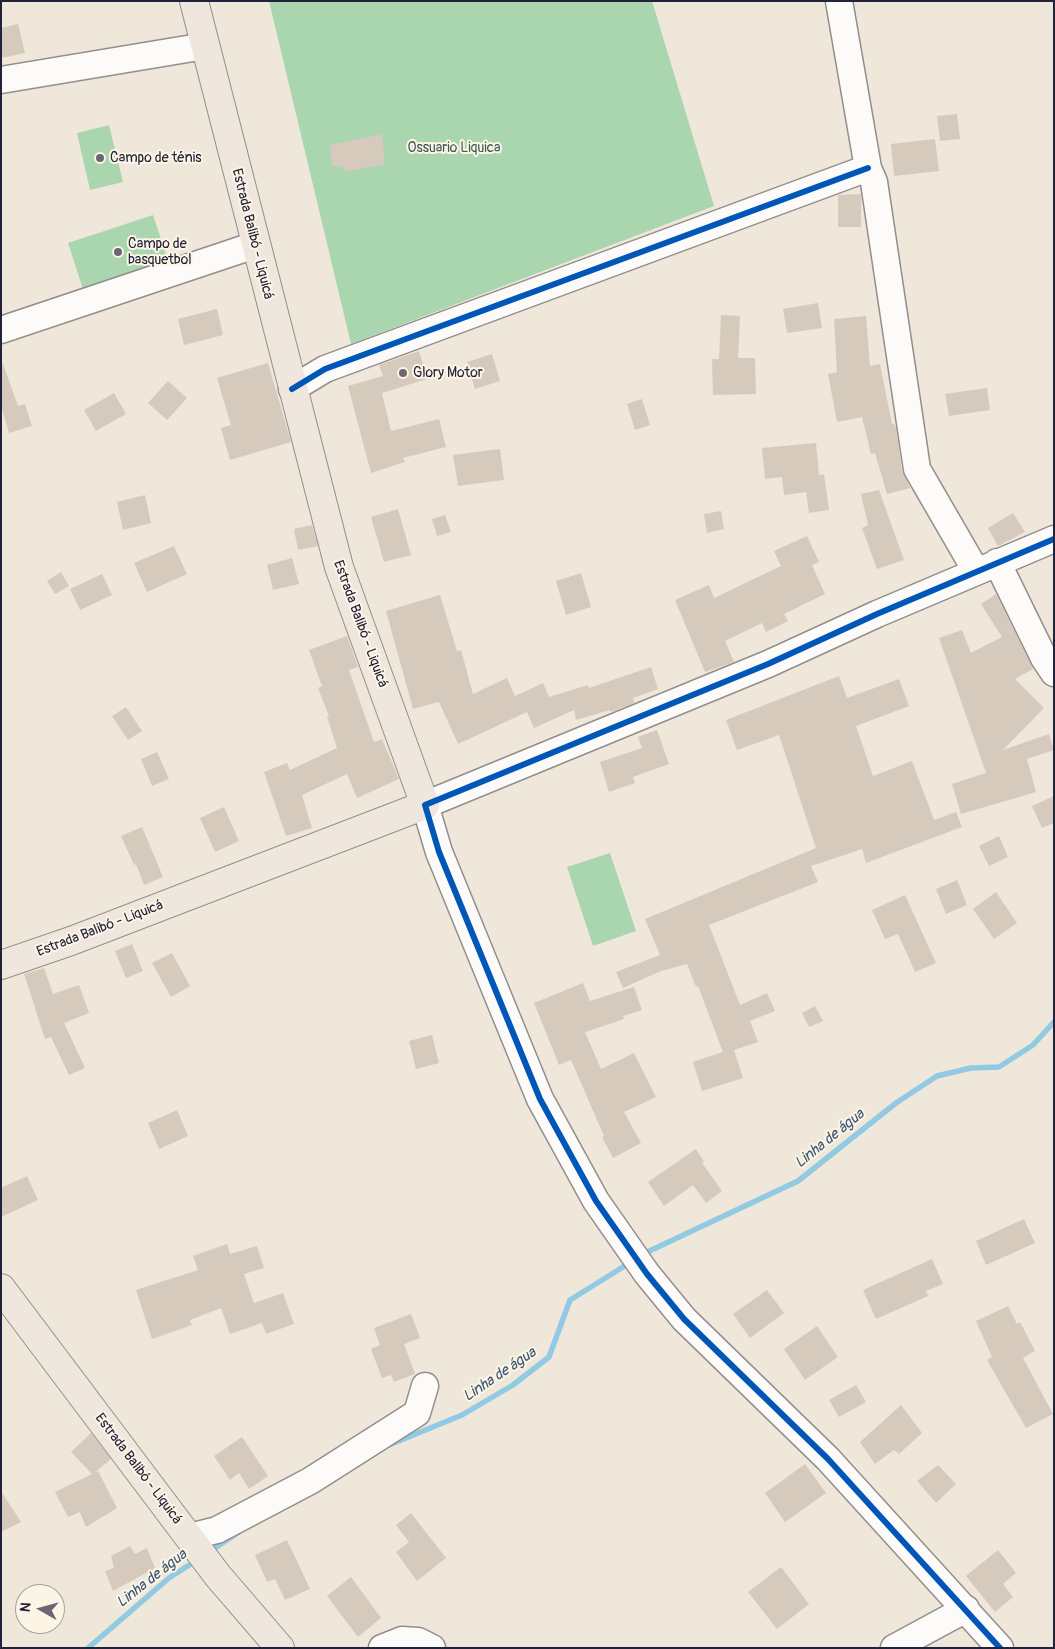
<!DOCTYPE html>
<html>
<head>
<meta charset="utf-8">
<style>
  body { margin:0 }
  #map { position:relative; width:1055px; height:1649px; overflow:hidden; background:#efe7da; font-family:Pangolin,sans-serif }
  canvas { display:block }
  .frame { position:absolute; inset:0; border:2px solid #22223b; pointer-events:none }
  .north { position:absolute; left:15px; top:1584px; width:50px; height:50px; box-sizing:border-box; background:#fcf5e5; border:1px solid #a5a1a1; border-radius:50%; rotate:277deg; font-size:14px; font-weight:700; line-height:20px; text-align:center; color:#22223b }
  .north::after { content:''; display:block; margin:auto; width:18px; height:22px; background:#6a6773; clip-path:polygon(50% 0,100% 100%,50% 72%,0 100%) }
</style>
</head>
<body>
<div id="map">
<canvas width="1055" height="1649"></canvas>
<div class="frame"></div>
<div class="north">N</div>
</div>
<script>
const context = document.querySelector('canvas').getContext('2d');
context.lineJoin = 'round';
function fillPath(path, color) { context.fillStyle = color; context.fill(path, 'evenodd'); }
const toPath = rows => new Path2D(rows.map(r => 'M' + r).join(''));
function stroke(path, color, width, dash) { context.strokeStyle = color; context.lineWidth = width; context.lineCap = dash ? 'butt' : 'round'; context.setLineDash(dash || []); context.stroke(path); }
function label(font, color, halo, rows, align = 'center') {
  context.font = font + ' Pangolin,sans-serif'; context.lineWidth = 4; context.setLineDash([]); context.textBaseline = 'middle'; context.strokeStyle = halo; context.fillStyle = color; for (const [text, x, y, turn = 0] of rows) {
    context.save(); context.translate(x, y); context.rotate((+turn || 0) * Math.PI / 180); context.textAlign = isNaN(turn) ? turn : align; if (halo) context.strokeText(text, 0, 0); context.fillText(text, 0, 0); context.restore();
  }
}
const green = toPath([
  [269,1,652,1,714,206,351,344],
  [109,125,123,182,90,190,77,133],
  [153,215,168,260,83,289,68,243],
  [610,853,636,931,593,946,567,867]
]);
const stream = toPath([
  [643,1254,798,1181,896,1103,937,1076,971,1068,999,1067,1033,1045,1054,1022],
  [389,1445,462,1415,513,1385,549,1357,570,1300,631,1262],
  [209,1552,239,1532],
  [88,1648,169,1578,197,1560]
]);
const building = toPath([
  [18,24,25,53,1,58,1,28],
  [957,114,960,139,940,141,937,116],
  [382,134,385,164,344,172,342,166,332,166,330,145],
  [935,139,939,171,894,176,891,144],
  [861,194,861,227,838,227,838,195],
  [818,303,822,328,787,333,783,309],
  [217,309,223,335,184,345,178,319],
  [721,315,740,316,738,358,755,358,756,394,713,395,712,359,719,359],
  [866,316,870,366,880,364,892,424,894,424,896,429,902,471,910,488,887,494,875,453,871,454,862,417,837,422,828,374,837,372,834,319],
  [419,351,427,379,382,393,391,431,439,419,446,447,403,458,405,462,371,473,348,386,383,376,379,365],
  [492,354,500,381,475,389,467,362],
  [268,363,291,442,230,460,221,428,231,425,217,378],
  [1,364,3,364,18,406,25,404,32,426,9,433,1,406],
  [168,381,187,398,167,420,148,403],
  [987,388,990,410,949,416,945,394],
  [114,393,126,414,96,431,84,410],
  [642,399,650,425,635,430,627,404],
  [816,443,819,475,824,474,829,510,809,513,806,492,784,495,782,477,765,479,762,448],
  [500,449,504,480,458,486,453,455],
  [879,490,904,560,877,569,862,528,868,525,861,494],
  [145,495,151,523,123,530,117,502],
  [398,509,411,555,384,562,371,517],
  [721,511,724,529,707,533,704,514],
  [1013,513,1025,532,998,546,988,528],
  [445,515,451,532,437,536,432,519],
  [312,525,318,546,298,550,294,529],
  [807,536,819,562,812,565,825,594,784,614,788,621,766,632,762,623,725,641,734,662,705,672,675,600,709,585,714,598,781,566,774,551],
  [174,546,187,574,147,592,134,563],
  [292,558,299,584,273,590,267,565],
  [61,572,69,586,55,594,47,581],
  [581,573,591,607,566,615,556,581],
  [102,574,112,595,80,610,70,589],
  [996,594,1033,669,1015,679,1044,708,1003,750,1049,734,1054,750,1027,759,1036,792,961,814,952,784,986,773,939,638,962,630,971,653,1002,637,981,604],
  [440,595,457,651,461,650,473,694,507,678,515,696,543,683,549,697,588,685,589,688,651,667,658,689,633,698,634,703,611,712,610,710,576,720,574,710,534,728,527,712,458,744,439,702,413,709,386,611],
  [347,636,358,667,349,670,374,742,382,739,399,779,357,798,347,774,302,795,312,828,286,836,264,772,287,763,290,770,337,748,327,717,329,716,318,688,322,686,309,650],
  [839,676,847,698,899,679,909,706,856,726,873,776,912,761,934,820,956,812,962,827,866,863,862,849,811,866,818,882,709,925,740,1005,767,993,775,1011,750,1021,758,1042,734,1050,743,1078,702,1091,693,1062,723,1052,698,986,696,987,687,964,661,971,623,988,616,972,660,955,645,919,816,848,779,735,737,750,726,720],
  [126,707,142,731,128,740,112,716],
  [657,730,669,764,633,777,635,783,609,792,600,762,642,748,638,737],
  [157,752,169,779,152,786,141,759],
  [1054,796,1054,823,1042,828,1032,806],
  [224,807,239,841,215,852,200,818],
  [142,827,163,877,144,885,136,864,134,865,121,836],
  [999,836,1008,857,989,866,979,846],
  [957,880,967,905,946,914,936,889],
  [996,892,1017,923,994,939,973,909],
  [905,895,936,963,915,972,898,934,885,939,872,910],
  [132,944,143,971,126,978,115,951],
  [172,953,190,986,171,997,152,963],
  [44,968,53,994,79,985,89,1013,64,1023,85,1068,69,1075,51,1037,45,1039,24,974],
  [583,983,590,1001,634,987,642,1010,623,1016,624,1019,585,1032,601,1069,634,1053,656,1097,624,1112,641,1143,613,1158,602,1137,604,1136,571,1060,559,1065,534,1003],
  [815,1006,823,1021,809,1027,802,1013],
  [432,1035,439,1063,416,1069,409,1041],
  [177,1110,188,1136,159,1149,148,1123],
  [696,1149,704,1162,702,1163,722,1191,706,1203,693,1185,664,1206,648,1182],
  [27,1176,38,1200,1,1217,1,1188],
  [1024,1219,1035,1243,986,1265,976,1241],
  [227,1244,230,1254,257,1246,264,1268,244,1274,254,1303,283,1293,294,1324,266,1334,262,1323,230,1334,221,1308,190,1320,192,1325,152,1339,136,1290,198,1270,193,1256],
  [932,1259,943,1284,926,1291,928,1296,876,1319,863,1290],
  [767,1290,784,1313,750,1338,733,1314],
  [1008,1306,1017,1324,1020,1322,1035,1351,1023,1358,1053,1414,1026,1428,987,1360,992,1357,976,1321],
  [411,1314,420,1338,404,1344,415,1374,394,1382,391,1375,382,1378,371,1349,380,1345,374,1328],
  [817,1326,838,1357,805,1380,784,1349],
  [856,1385,866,1402,839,1417,829,1400],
  [901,1405,922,1433,899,1454,894,1450,875,1464,860,1442],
  [91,1433,111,1459,94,1473,98,1471,117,1508,86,1527,80,1512,68,1517,55,1492,92,1474,71,1452],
  [242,1437,268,1476,249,1489,239,1473,230,1480,214,1456],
  [805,1464,826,1493,785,1522,765,1493],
  [938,1465,956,1484,936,1503,917,1481],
  [1,1491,21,1522,1,1532],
  [411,1513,446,1558,417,1581,396,1552,409,1542,396,1525],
  [287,1540,310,1589,285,1600,275,1579,267,1582,255,1555],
  [130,1546,135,1554,147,1548,155,1568,113,1591,105,1571,114,1568,111,1556],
  [998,1550,1016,1573,1003,1584,1013,1597,995,1612,966,1576],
  [781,1567,809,1604,777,1629,748,1592],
  [351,1577,381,1618,358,1637,327,1596]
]);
const minor = toPath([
  [839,1,868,168,874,182,917,469,976,571],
  [1,80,205,46],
  [1,330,255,245],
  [292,389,325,369,868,168],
  [997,562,1044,658,1054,673],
  [189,1537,217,1530,310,1481,417,1413,425,1386],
  [382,1648,402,1640,418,1641,432,1648],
  [894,1648,966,1609],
  [1000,1648,828,1459,684,1319,647,1274,596,1201,540,1099,439,852,425,805,768,664,877,614,1054,539]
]);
const major = toPath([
  [1,965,71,941,425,805,339,567,194,1],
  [1,1288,218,1576,280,1648]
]);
const cycleway = toPath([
  [292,389,325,369,868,168],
  [1000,1648,828,1459,684,1319,647,1274,596,1201,540,1099,439,852,425,805,768,664,877,614,1054,539]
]);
const markers = [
  [100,158,5,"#6a6773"],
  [118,252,5,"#6a6773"],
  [403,373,5,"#6a6773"]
];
const parkNames = [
  ["Ossuario Liquica",454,148]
];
const poiNames = [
  ["Campo de ténis",110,158],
  ["Campo de",128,244],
  ["basquetbol",128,260],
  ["Glory Motor",413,373]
];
const streetNames = [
  ["Estrada Balibó - Liquicá",252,234,76],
  ["Estrada Balibó - Liquicá",360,624,70],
  ["Estrada Balibó - Liquicá",100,929,-21],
  ["Estrada Balibó - Liquicá",138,1469,53]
];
const waterNames = [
  ["Linha de água",830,1139,-39],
  ["Linha de água",500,1375,-34],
  ["Linha de água",152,1579,-38]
];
fillPath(green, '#aad6af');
stroke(stream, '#93cae3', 5.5);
fillPath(building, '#d6cabd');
stroke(minor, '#938e8c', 29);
stroke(major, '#938e8c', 30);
stroke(minor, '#fdfbf9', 26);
stroke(major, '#efe6de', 28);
stroke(cycleway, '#0057b8', 6);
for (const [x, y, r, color] of markers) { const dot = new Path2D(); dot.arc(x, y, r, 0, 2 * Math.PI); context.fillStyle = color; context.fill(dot); stroke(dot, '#fcf5e5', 2); }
label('14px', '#3e5c57', '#fcf5e5', parkNames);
label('14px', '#22223b', '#fcf5e5', poiNames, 'left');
label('14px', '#22223b', '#fcf5e5', streetNames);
label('italic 15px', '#3c5877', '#fcf5e5', waterNames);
</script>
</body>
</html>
